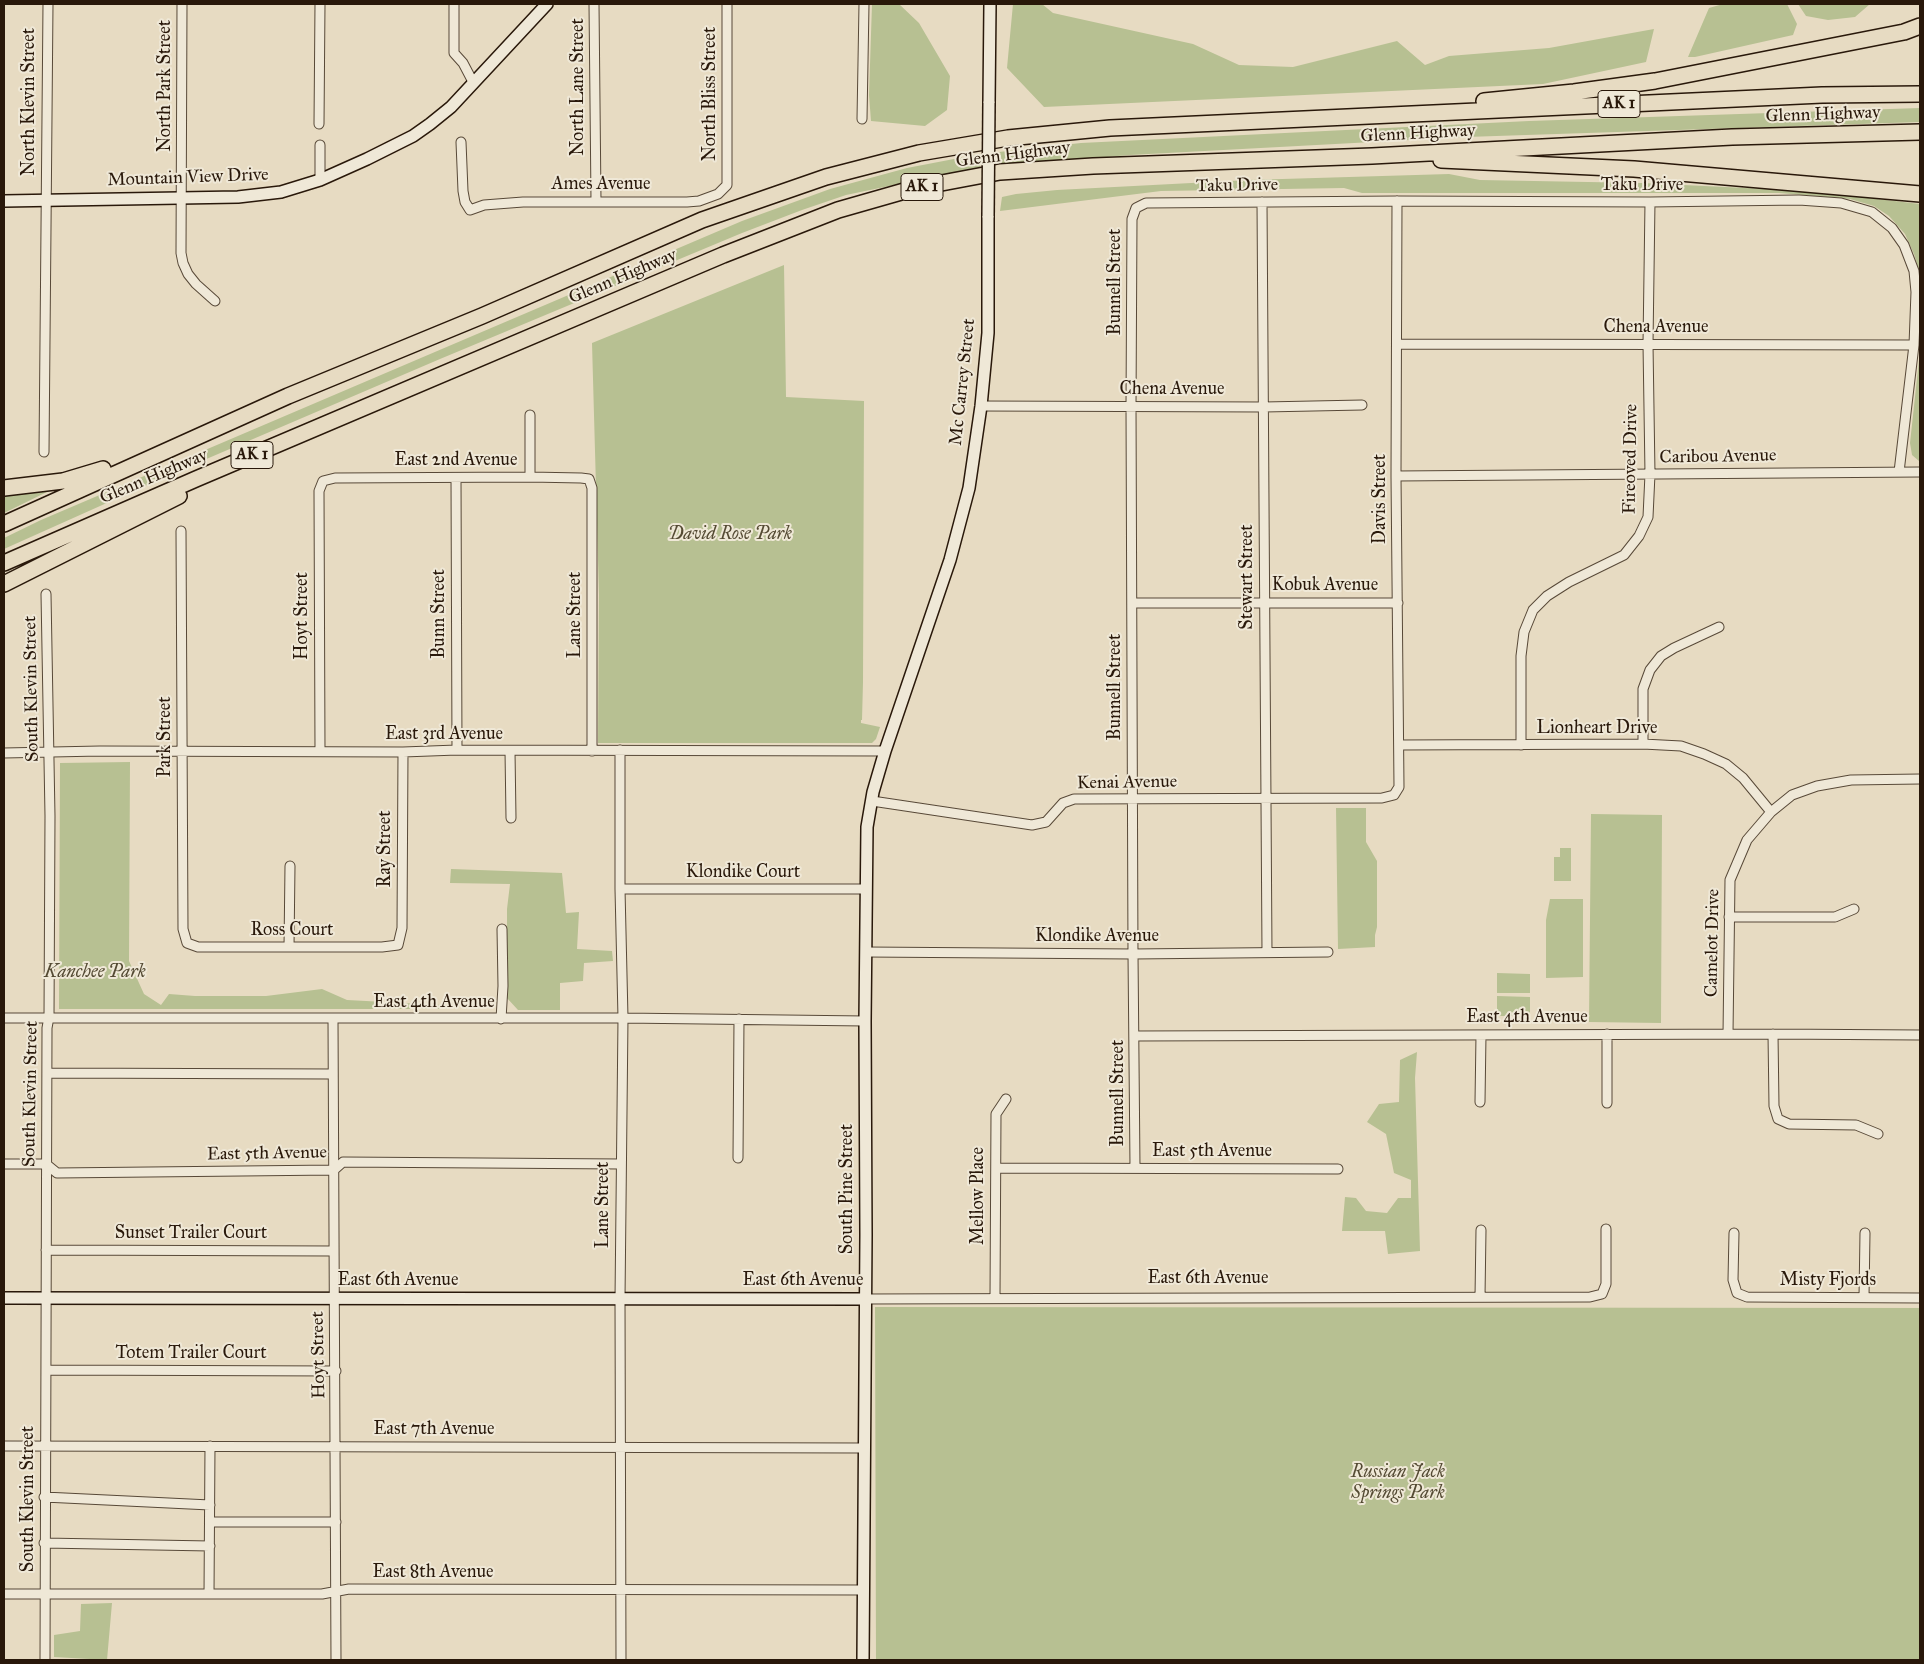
<!DOCTYPE html>
<html>
<head>
<meta charset="utf-8">
<style>
  body { margin:0 }
  #map { position:relative; width:1924px; height:1664px; overflow:hidden; background:#e7dbc2; font-family:"IM FELL Great Primer",serif }
  canvas { display:block }
  .frame { position:absolute; inset:0; border:5px solid #29180a; pointer-events:none }
</style>
</head>
<body>
<div id="map">
<canvas width="1924" height="1664"></canvas>
<div class="frame"></div>
</div>
<script>
const context = document.querySelector('canvas').getContext('2d');
context.lineJoin = 'round';
function fillPath(path, color) { context.fillStyle = color; context.fill(path, 'evenodd'); }
const toPath = rows => new Path2D(rows.map(r => 'M' + r).join(''));
function stroke(path, color, width, dash) { context.strokeStyle = color; context.lineWidth = width; context.lineCap = dash ? 'butt' : 'round'; context.setLineDash(dash || []); context.stroke(path); }
function label(font, color, halo, rows, align = 'center') {
  context.font = font + ' "IM FELL Great Primer",serif'; context.lineWidth = 4; context.setLineDash([]); context.textBaseline = 'middle'; context.strokeStyle = halo; context.fillStyle = color; for (const [text, x, y, turn = 0] of rows) {
    context.save(); context.translate(x, y); context.rotate((+turn || 0) * Math.PI / 180); context.textAlign = isNaN(turn) ? turn : align; if (halo) context.strokeText(text, 0, 0); context.fillText(text, 0, 0); context.restore();
  }
}
const green = toPath([
  [872,4,899,4,919,23,950,76,947,110,925,126,871,121,869,95],
  [1013,4,1042,4,1053,13,1193,44,1239,65,1293,67,1397,41,1425,65,1449,56,1549,48,1654,29,1646,62,1543,84,1044,107,1007,68],
  [1723,4,1787,4,1797,24,1793,35,1695,57,1688,57,1709,8],
  [1798,4,1870,4,1855,17,1828,20,1806,16],
  [1920,108,1920,122,1466,137,1130,155,999,166,999,152,1081,143,1529,121],
  [980,154,980,167,846,195,802,210,742,233,440,359,176,472,4,549,4,538,41,520,742,221,830,189,907,168],
  [1449,174,1480,180,1642,183,1767,189,1818,192,1920,204,1920,274,1914,254,1905,234,1889,216,1874,206,1850,199,1779,193,1362,193,1344,188,1161,191,1000,211,1002,197,1016,194,1057,190,1249,180],
  [784,265,786,397,864,401,863,682,862,720,861,720,861,723,880,727,876,739,872,743,598,743,599,595,592,343],
  [1920,334,1920,459,1919,461,1912,455,1910,443,1919,360],
  [47,489,51,490,4,513,4,495],
  [130,762,129,961,144,994,161,1005,169,994,195,996,266,996,322,989,347,1000,442,1005,448,1009,59,1009,60,763],
  [1336,808,1366,808,1366,842,1377,861,1377,927,1375,935,1375,947,1338,949],
  [1591,814,1662,815,1661,1023,1589,1022],
  [1560,848,1571,848,1571,881,1554,881,1554,857,1560,857],
  [451,869,562,873,566,913,579,912,577,949,612,951,613,961,584,963,583,981,560,983,560,1010,518,1010,507,998,507,909,510,884,450,883],
  [1550,899,1583,899,1583,977,1546,978,1546,920],
  [1497,973,1530,974,1530,993,1497,993],
  [1497,996,1530,997,1530,1016,1497,1016],
  [1417,1052,1415,1078,1420,1251,1388,1254,1385,1231,1342,1231,1345,1197,1356,1198,1366,1211,1387,1213,1398,1198,1411,1198,1411,1180,1394,1173,1386,1134,1367,1122,1379,1104,1399,1102,1400,1060],
  [875,1307,1920,1308,1920,1660,876,1660],
  [112,1603,107,1660,54,1657,54,1635,80,1631,81,1604]
]);
const street = toPath([
  [182,4,181,253,183,263,188,274,196,284,215,301],
  [454,4,454,53,463,63,473,82],
  [594,4,596,201],
  [862,119,864,4],
  [319,124,320,4],
  [461,142,463,191,465,202,470,210,484,205,523,202,687,202,699,201,718,194,727,185,727,4],
  [320,145,320,180],
  [1262,202,1267,952],
  [1398,344,1914,345],
  [981,406,1264,407,1362,405],
  [44,452,48,4],
  [1396,476,1920,472],
  [530,477,530,415],
  [456,478,457,750],
  [181,531,183,929,187,943,198,947,382,947,398,945,402,928,403,752],
  [1132,603,1398,603],
  [1643,744,1643,689,1650,670,1661,656,1674,648,1719,627],
  [1399,745,1643,744,1681,746,1704,754,1726,764,1743,778,1771,812],
  [1521,745,1521,656,1524,632,1533,610,1547,596,1569,582,1624,555,1639,536,1648,517,1650,474,1648,344,1650,202],
  [620,750,620,889,623,1018,620,1299,621,1660],
  [320,751,319,491,323,481,335,478,530,477,581,478,589,479,592,488,592,751],
  [510,751,511,818],
  [4,753,100,751,403,752,457,750,885,751],
  [872,801,1032,825,1046,822,1063,803,1074,799,1382,798,1394,795,1399,787,1396,476,1397,201],
  [620,889,866,889],
  [1729,917,1835,917,1854,909],
  [289,947,290,866],
  [866,952,1133,954,1328,952],
  [4,1018,623,1018,865,1021],
  [333,1019,336,1660],
  [501,1019,503,986,502,929],
  [1607,1034,1607,1103],
  [1728,1034,1730,880,1747,840,1771,812,1792,795,1817,786,1851,780,1920,779],
  [1773,1034,1774,1106,1778,1119,1789,1124,1856,1125,1878,1134],
  [1134,1036,1773,1034,1920,1035],
  [47,1073,333,1074],
  [1480,1102,1481,1035],
  [738,1158,739,1019],
  [4,1164,46,1164,57,1173,334,1170,343,1162,621,1164],
  [1135,1167,1133,954,1131,406,1132,219,1136,208,1146,203,1397,201,1650,202,1799,200,1841,203,1872,212,1892,228,1904,245,1914,271,1916,292,1914,345,1899,472],
  [996,1168,1338,1169],
  [1734,1233,1733,1280,1737,1293,1747,1297,1920,1298],
  [46,1250,334,1251],
  [995,1297,996,1114,1006,1099],
  [1480,1297,1481,1230],
  [1864,1297,1865,1233],
  [865,1299,1590,1297,1602,1294,1606,1284,1606,1229],
  [46,1370,336,1371],
  [4,1446,863,1448],
  [44,1497,210,1505],
  [210,1522,336,1522],
  [44,1543,210,1546],
  [4,1594,322,1594,349,1589,863,1590],
  [209,1594,210,1446],
  [45,1660,47,1028,49,1017,50,816,46,594]
]);
const secondary = toPath([
  [989,103,990,4],
  [4,201,238,197,281,192,320,180,367,159,413,136,430,124,451,107,547,4],
  [4,1298,865,1299],
  [863,1660,866,1235,865,1021,867,827,873,792,885,751,950,560,969,488,981,406,988,333,988,216]
]);
const highway = toPath([
  [1484,101,1574,92,1655,81,1904,32,1920,26],
  [1441,160,1634,169,1920,194],
  [4,488,63,481,103,469],
  [4,524,288,396,482,316,702,220,826,177,919,153,1008,138,1110,128,1822,95,1920,94],
  [4,563,196,479,723,255,838,210,915,188,1000,172,1093,166,1372,156,1732,137,1920,132],
  [4,584,179,496]
]);
const secondaryBridge = toPath([
  [988,216,989,103]
]);
const shields = [
  [1619,104,42],
  [922,187,42],
  [252,455,42]
];
const shieldNames = [
  ["AK 1",1619,104],
  ["AK 1",922,187],
  ["AK 1",252,455]
];
const streetNames = [
  ["North Park Street",166,86,-90],
  ["North Lane Street",579,87,-90],
  ["North Bliss Street",711,94,-90],
  ["North Klevin Street",30,102,-90],
  ["Glenn Highway",1823,115,-2],
  ["Glenn Highway",1418,134,-3],
  ["Glenn Highway",1013,155,-7],
  ["Mountain View Drive",188,178,-2],
  ["Ames Avenue",601,185],
  ["Taku Drive",1237,186,-1],
  ["Taku Drive",1642,186],
  ["Glenn Highway",623,277,-23],
  ["Bunnell Street",1116,282,-90],
  ["Chena Avenue",1656,328],
  ["Mc Carrey Street",963,382,-84],
  ["Chena Avenue",1172,390],
  ["Caribou Avenue",1718,457,-1],
  ["Fireoved Drive",1631,459,-89],
  ["East 2nd Avenue",456,461],
  ["Glenn Highway",154,477,-23],
  ["Davis Street",1381,499,-90],
  ["Stewart Street",1248,577,-90],
  ["Kobuk Avenue",1325,586],
  ["Bunn Street",440,614,-90],
  ["Lane Street",576,615,-90],
  ["Hoyt Street",303,616,-90],
  ["Bunnell Street",1116,687,-90],
  ["South Klevin Street",32,689,-91],
  ["Lionheart Drive",1597,729],
  ["East 3rd Avenue",444,735],
  ["Park Street",166,737,-90],
  ["Kenai Avenue",1127,783,-1],
  ["Ray Street",386,849,-90],
  ["Klondike Court",743,873],
  ["Ross Court",292,931],
  ["Klondike Avenue",1097,937],
  ["Camelot Drive",1713,943,-89],
  ["East 4th Avenue",434,1003],
  ["East 4th Avenue",1527,1018],
  ["Bunnell Street",1119,1093,-90],
  ["South Klevin Street",31,1094,-89],
  ["East 5th Avenue",1212,1152],
  ["East 5th Avenue",267,1154,-1],
  ["South Pine Street",848,1189,-90],
  ["Mellow Place",979,1196,-90],
  ["Lane Street",604,1205,-90],
  ["Sunset Trailer Court",191,1234],
  ["East 6th Avenue",1208,1279],
  ["East 6th Avenue",398,1281],
  ["East 6th Avenue",803,1281],
  ["Misty Fjords",1828,1281],
  ["Totem Trailer Court",191,1354],
  ["Hoyt Street",319,1355,-91],
  ["East 7th Avenue",434,1430],
  ["South Klevin Street",29,1499,-90],
  ["East 8th Avenue",433,1573]
];
const parkNames = [
  ["David Rose Park",730,535],
  ["Kanchee Park",95,973],
  ["Russian Jack",1398,1473],
  ["Springs Park",1398,1494]
];
fillPath(green, '#b7c092');
stroke(street, '#584938', 11);
stroke(secondary, '#29180a', 14);
stroke(highway, '#29180a', 18);
stroke(street, '#efe8d7', 9);
stroke(secondary, '#efe8d7', 11);
stroke(highway, '#e7dbc2', 15);
stroke(secondaryBridge, '#29180a', 14, []);
stroke(secondaryBridge, '#efe8d7', 11);
for (const [x, y, w] of shields) { const box = new Path2D(); box.roundRect(x - w / 2, y - 13.5, w, 27, 4); context.fillStyle = '#efe8d7'; context.fill(box); stroke(box, '#29180a', 1); }
label('bold 16px', '#29180a', null, shieldNames);
label('18px', '#29180a', '#efe8d7', streetNames);
label('italic 18px', '#544a33', '#efe8d7', parkNames);
</script>
</body>
</html>
